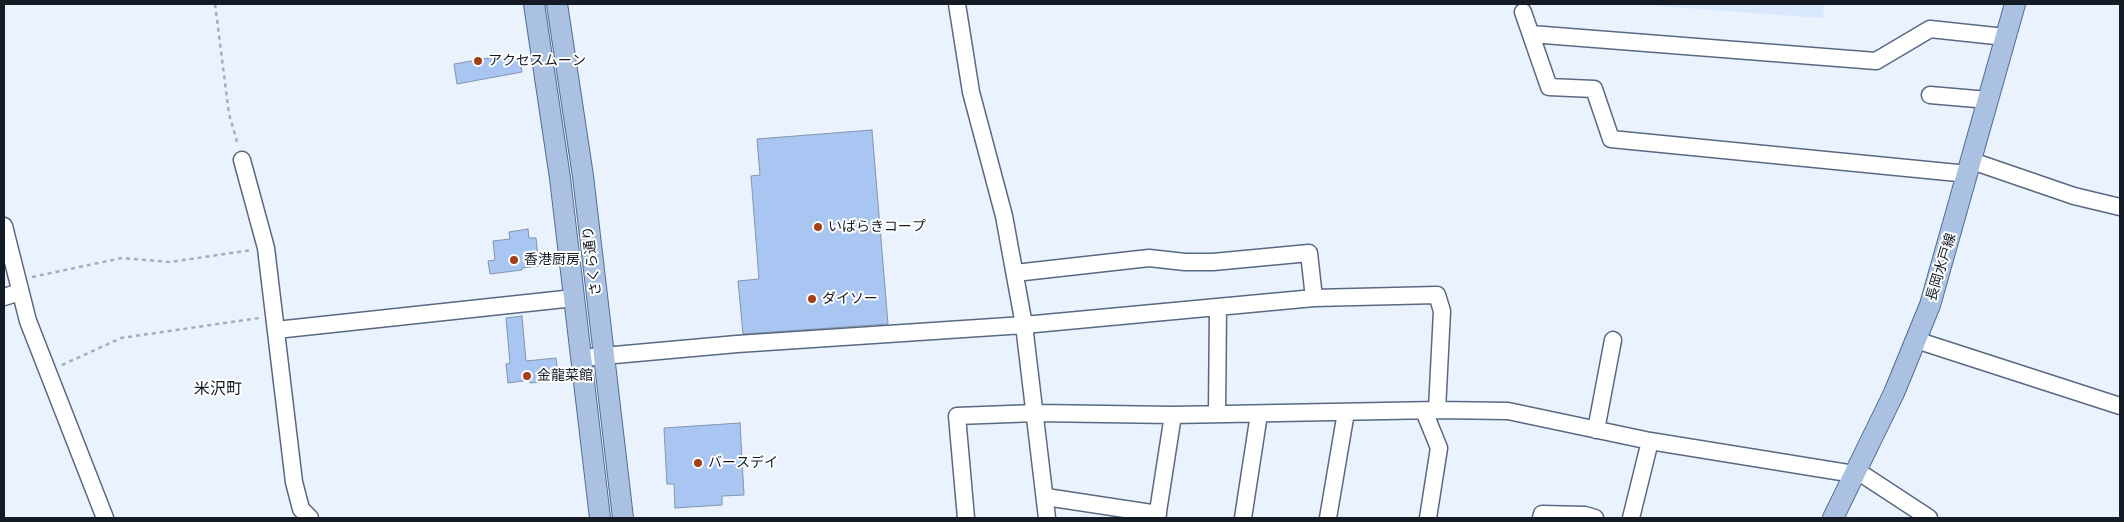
<!DOCTYPE html>
<html>
<head>
<meta charset="utf-8">
<style>
  body { margin:0 }
  #map { position:relative; width:2124px; height:522px; overflow:hidden; background:#eaf2fd; font-family:"Golos Text",sans-serif }
  canvas { display:block }
  .frame { position:absolute; inset:0; border:5px solid #141b25; pointer-events:none }
</style>
</head>
<body>
<div id="map">
<canvas width="2124" height="522"></canvas>
<div class="frame"></div>
</div>
<script>
const context = document.querySelector('canvas').getContext('2d');
context.lineJoin = 'round';
function fillPath(path, color) { context.fillStyle = color; context.fill(path, 'evenodd'); }
const toPath = rows => new Path2D(rows.map(r => 'M' + r).join(''));
function stroke(path, color, width, dash) { context.strokeStyle = color; context.lineWidth = width; context.lineCap = dash ? 'butt' : 'round'; context.setLineDash(dash || []); context.stroke(path); }
function label(font, color, halo, rows, align = 'center') {
  context.font = font + ' "Golos Text","Noto Sans JP",sans-serif'; context.lineWidth = 4; context.setLineDash([]); context.textBaseline = 'middle'; context.strokeStyle = halo; context.fillStyle = color; for (const [text, x, y, turn = 0] of rows) {
    context.save(); context.translate(x, y); context.rotate((+turn || 0) * Math.PI / 180); context.textAlign = isNaN(turn) ? turn : align; if (halo) context.strokeText(text, 0, 0); context.fillText(text, 0, 0); context.restore();
  }
}
const built = toPath([
  [1630,4,1824,4,1823,18]
]);
const building = toPath([
  [501,56,502,60,519,57,522,72,457,84,454,64,501,56],
  [872,130,888,324,743,334,738,281,759,279,751,176,760,175,757,139,872,130],
  [528,229,529,238,536,238,539,266,522,268,522,270,490,274,488,261,495,260,493,241,510,239,509,232,528,229],
  [522,316,526,361,556,358,559,380,530,383,530,380,508,383,506,364,510,363,506,318,522,316],
  [740,423,744,495,722,496,722,505,675,508,674,484,667,484,664,428,740,423]
]);
const path = toPath([
  [215,4,229,114,238,145],
  [32,277,122,258,170,262,252,250],
  [62,365,121,338,259,318]
]);
const minor = toPath([
  [957,4,971,92,1004,216,1024,325,1047,518],
  [1523,12,1549,87,1594,89,1611,139,1968,174],
  [1531,34,1876,61,1930,29,2005,37],
  [1930,95,1988,100],
  [242,160,266,248,294,482,301,509,310,518],
  [1972,161,2074,196,2120,207],
  [4,226,28,321,105,518],
  [1015,273,1149,258,1185,262,1213,262,1309,253,1314,298],
  [4,297,20,292],
  [276,330,574,298],
  [1916,340,2120,406],
  [581,358,737,344,1024,325,1314,298,1437,295,1442,311,1437,410],
  [1424,411,1439,448,1428,518],
  [1217,414,1218,307],
  [1596,430,1613,340],
  [1046,497,1158,514],
  [966,518,957,416,1036,413,1173,415,1437,410,1508,411,1650,441,1854,474,1865,476,1929,518],
  [1157,518,1173,415],
  [1243,518,1259,414],
  [1328,518,1346,412],
  [1541,518,1542,514,1585,515,1595,518],
  [1631,518,1650,441]
]);
const major = toPath([
  [534,4,560,178,600,518],
  [557,4,583,176,623,518],
  [1833,518,1894,393,1930,305,2015,4]
]);
const markers = [
  [478,61,5,"#a53f18"],
  [818,227,5,"#a53f18"],
  [514,260,5,"#a53f18"],
  [812,299,5,"#a53f18"],
  [527,376,5,"#a53f18"],
  [698,463,5,"#a53f18"]
];
const poiNames = [
  ["アクセスムーン",488,61],
  ["いばらきコープ",828,227],
  ["香港厨房",524,260],
  ["ダイソー",822,299],
  ["金龍菜館",537,376],
  ["バースデイ",708,463]
];
const streetNames = [
  ["さくら通り",592,261,-97],
  ["長岡水戸線",1941,267,-73]
];
const quarterNames = [
  ["米沢町",218,389]
];
fillPath(built, '#d8e7fc');
fillPath(building, '#a8c6f1');
stroke(building, '#8294ae', 1);
stroke(minor, '#586982', 19);
stroke(major, '#516c94', 22);
stroke(path, '#a7aeb9', 2.5, [4, 4]);
stroke(minor, '#fff', 16);
stroke(major, '#aac1e2', 20);
for (const [x, y, r, color] of markers) { const dot = new Path2D(); dot.arc(x, y, r, 0, 2 * Math.PI); context.fillStyle = color; context.fill(dot); stroke(dot, '#fefefe', 2); }
label('14px', '#141b25', '#fefefe', poiNames, 'left');
label('14px', '#141b25', '#fefefe', streetNames);
label('16px', '#141b25', '#fefefe', quarterNames);
</script>
</body>
</html>
